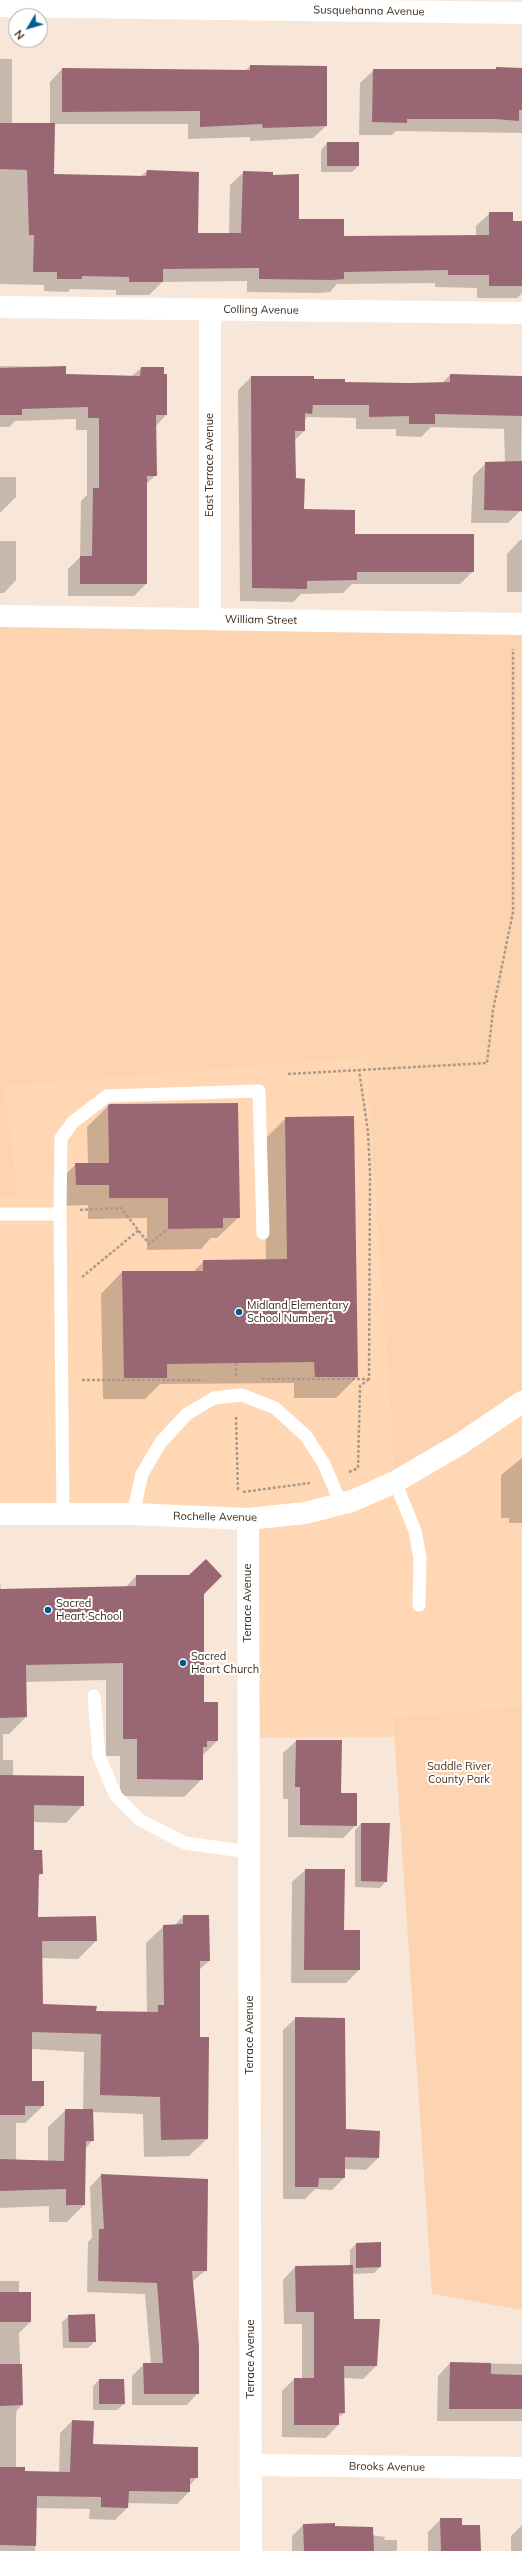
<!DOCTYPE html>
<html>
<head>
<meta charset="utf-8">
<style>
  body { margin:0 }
  #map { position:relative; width:522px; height:2551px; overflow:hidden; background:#f8e7d8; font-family:Mulish,sans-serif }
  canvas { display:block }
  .north { position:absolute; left:8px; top:8px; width:40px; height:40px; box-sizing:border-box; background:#fff; border:1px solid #b1aaa5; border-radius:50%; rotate:232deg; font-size:11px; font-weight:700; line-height:16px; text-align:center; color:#3c2b1d }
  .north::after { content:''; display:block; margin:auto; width:14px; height:18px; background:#005c8d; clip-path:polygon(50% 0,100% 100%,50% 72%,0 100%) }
</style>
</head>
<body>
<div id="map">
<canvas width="522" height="2551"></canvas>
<div class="north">N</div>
</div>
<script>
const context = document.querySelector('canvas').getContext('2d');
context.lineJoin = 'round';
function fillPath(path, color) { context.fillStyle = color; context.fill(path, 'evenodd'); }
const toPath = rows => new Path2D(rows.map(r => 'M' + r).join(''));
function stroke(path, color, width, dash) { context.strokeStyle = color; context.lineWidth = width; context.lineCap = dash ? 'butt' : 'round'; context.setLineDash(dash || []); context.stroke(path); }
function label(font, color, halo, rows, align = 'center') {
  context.font = font + ' Mulish,sans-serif'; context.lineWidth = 4; context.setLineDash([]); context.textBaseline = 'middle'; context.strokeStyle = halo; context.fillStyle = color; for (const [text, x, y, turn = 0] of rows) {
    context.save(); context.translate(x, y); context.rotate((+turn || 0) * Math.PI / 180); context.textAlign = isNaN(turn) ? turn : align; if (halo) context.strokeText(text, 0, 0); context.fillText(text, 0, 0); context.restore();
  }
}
const built = toPath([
  [366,1058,395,1482,522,1402,522,1706,393,1717,394,1737,248,1738,248,1519,0,1514,0,1196,19,1195,5,1087]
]);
const green = toPath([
  [0,616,522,623,522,1402,395,1482,366,1058,5,1087,19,1196,0,1196],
  [522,1706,522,2310,432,2294,393,1717]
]);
const shadow = toPath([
  [0,59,12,59,12,124,50,124,50,82,62,69,245,71,250,66,326,67,326,126,313,138,250,141,250,137,188,139,188,124,54,124,53,175,141,176,147,171,197,234,229,234,230,185,244,172,298,220,343,237,476,236,476,226,490,213,512,222,522,222,522,293,517,298,477,298,477,288,435,287,435,283,337,284,330,292,318,293,247,292,247,281,162,282,149,295,116,295,116,290,70,289,68,292,44,291,44,285,0,284],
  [497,68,522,68,522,133,396,131,392,135,359,135,360,83,374,70,494,70],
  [327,143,358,143,358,166,352,172,321,172,321,150],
  [0,366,65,367,65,375,132,376,141,368,166,415,156,426,156,475,146,484,146,584,134,596,68,596,68,569,80,557,81,501,87,495,87,430,76,430,76,419,15,421,9,427,0,427],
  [450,375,522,377,521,510,508,523,471,523,473,476,486,463,505,462,504,429,431,427,421,437,396,436,396,429,356,429,356,418,307,417,304,421,304,431,295,440,295,479,303,510,354,535,473,571,460,584,352,584,343,593,301,594,293,602,240,601,238,390,251,377,344,383,442,383],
  [0,477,16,477,16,497,0,513],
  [520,540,522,540,522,592,507,592,507,554],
  [0,541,16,541,16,580,4,593,0,593],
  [108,1106,239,1217,217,1238,211,1238,201,1249,147,1250,147,1218,88,1219,88,1205,55,1206,54,1186,76,1164,88,1164,87,1127],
  [286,1118,357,1377,336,1398,294,1398,294,1383,160,1384,145,1399,103,1399,101,1294,122,1272,193,1272,204,1261,266,1261,264,1140],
  [522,1458,522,1523,509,1523,509,1518,501,1518,501,1475],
  [136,1576,203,1594,203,1703,217,1741,202,1756,202,1779,184,1797,120,1796,120,1756,106,1756,106,1680,25,1682,26,1717,9,1734,3,1734,3,1760,13,1760,13,1776,83,1805,66,1823,33,1822,33,1851,42,1873,38,1877,37,1918,96,1917,96,1941,78,1959,41,1958,42,2005,95,2012,147,2013,146,1943,164,1926,174,1926,183,1916,209,1961,199,1970,199,2038,207,2139,189,2156,144,2157,143,2114,92,2112,93,2140,85,2149,84,2205,67,2222,49,2222,49,2206,0,2208,0,1582,1,1590,126,1587],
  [31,2049,84,2052,83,2110,66,2110,48,2127,48,2161,16,2161,16,2123,25,2123,43,2106,31,2082],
  [296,1741,356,1825,343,1838,288,1837,288,1799,283,1799,283,1753],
  [361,1824,386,1881,380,1888,355,1887,355,1830],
  [305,1870,343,1931,359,1970,346,1983,291,1983,292,1882],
  [296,2018,345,2130,378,2158,366,2170,344,2169,344,2178,332,2190,315,2189,305,2199,283,2199,283,2030],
  [101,2175,206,2270,192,2282,198,2393,187,2405,132,2405,132,2376,144,2364,151,2364,145,2294,87,2292,88,2242,92,2238,90,2187],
  [380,2243,380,2267,374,2273,352,2274,353,2320,379,2320,376,2366,363,2379,344,2378,344,2413,338,2418,338,2425,326,2438,282,2437,282,2391,294,2379,302,2379,302,2324,284,2324,283,2280,295,2267,350,2266,350,2250,356,2244],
  [0,2281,19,2281,19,2293,30,2322,19,2333,22,2405,17,2410,16,2416,16,2468,24,2472,59,2473,60,2433,72,2421,92,2445,197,2477,189,2486,189,2492,177,2504,127,2503,127,2508,115,2520,89,2519,90,2509,36,2508,35,2551,0,2551],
  [69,2316,95,2341,88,2348,63,2348,62,2322],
  [450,2363,522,2364,522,2421,437,2421,438,2376],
  [99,2380,123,2380,124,2404,117,2410,93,2410,93,2386],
  [441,2519,461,2526,480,2551,428,2551,428,2532],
  [303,2525,385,2537,384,2540,397,2540,397,2551,292,2551,292,2536],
  [522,2525,522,2551,511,2551,511,2536]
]);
const building = toPath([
  [250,65,327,66,327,126,263,128,262,124,200,127,200,111,62,112,62,68,250,70],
  [496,67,522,68,522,110,519,110,519,121,495,119,407,119,407,123,372,122,373,69,496,69],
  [0,123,55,123,54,174,146,176,147,170,199,172,198,233,241,233,243,171,273,172,273,175,299,174,299,219,344,219,344,236,489,235,489,212,513,212,513,221,522,221,522,286,489,286,489,275,448,275,448,270,344,272,344,279,332,280,259,279,259,268,163,269,163,282,129,282,129,277,82,276,82,279,57,279,57,272,33,272,34,235,29,235,27,170,0,169],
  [327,142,359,142,359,166,327,166],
  [66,366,66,374,140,376,141,367,164,367,164,374,167,374,167,415,156,415,157,476,147,476,147,584,80,584,80,556,92,556,93,488,99,488,99,418,88,418,88,407,22,409,22,415,0,415,0,368],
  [450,374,522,376,522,416,435,414,435,424,409,424,409,416,369,417,369,405,313,405,312,414,305,413,305,431,295,431,296,478,305,479,304,509,355,510,355,534,474,534,474,572,357,572,357,580,307,581,307,589,252,588,251,376,314,376,314,379,345,379,345,382,409,383,450,382],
  [522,461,522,511,484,510,485,462],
  [238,1103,240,1218,223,1218,223,1228,168,1229,168,1198,109,1198,109,1185,76,1185,75,1163,109,1163,108,1105,110,1104],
  [354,1116,358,1377,315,1377,314,1362,167,1364,167,1378,124,1378,122,1271,203,1271,203,1260,287,1259,285,1117],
  [206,1559,222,1576,204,1594,204,1702,218,1702,218,1741,207,1741,207,1747,203,1747,203,1780,137,1779,137,1739,123,1739,123,1663,26,1665,27,1717,0,1718,0,1589,136,1586,136,1575,189,1575],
  [296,1740,342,1740,341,1793,357,1793,357,1826,300,1825,300,1787,295,1787],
  [0,1775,84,1776,84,1806,34,1805,34,1850,42,1850,43,1874,39,1874,38,1917,96,1916,97,1941,42,1941,43,2004,97,2006,96,2011,158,2012,158,2005,164,2005,163,1925,183,1924,183,1915,209,1915,210,1961,200,1961,200,2037,209,2037,208,2139,161,2140,160,2097,100,2095,101,2034,32,2032,32,2081,44,2081,44,2106,25,2106,25,2115,0,2115],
  [361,1823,390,1823,387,1882,361,1881],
  [305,1869,345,1869,344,1930,360,1930,360,1970,304,1970],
  [295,2017,345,2018,346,2129,380,2131,379,2158,345,2157,345,2178,319,2178,318,2187,295,2187],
  [65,2109,93,2109,94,2141,86,2141,85,2205,66,2205,66,2189,0,2191,0,2159,64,2161],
  [101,2174,208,2179,207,2271,192,2271,199,2346,199,2394,144,2394,143,2363,163,2363,157,2283,98,2281,99,2229,104,2229],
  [381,2242,381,2267,356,2268,356,2243],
  [353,2265,354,2319,380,2319,377,2366,344,2366,345,2413,339,2413,339,2425,294,2425,294,2378,314,2378,314,2312,296,2312,295,2266],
  [0,2292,31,2292,31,2322,0,2322],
  [95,2314,96,2342,69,2342,68,2315],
  [450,2362,491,2363,491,2374,522,2375,522,2409,449,2409],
  [0,2364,22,2364,23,2405,0,2406],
  [99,2379,124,2379,125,2404,99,2404],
  [72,2420,94,2421,93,2444,198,2447,198,2478,190,2478,190,2492,129,2491,128,2508,101,2507,101,2497,37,2496,36,2546,0,2545,0,2467,25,2467,25,2471,70,2472],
  [440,2518,462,2518,462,2525,480,2525,481,2551,441,2551],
  [335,2523,335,2526,373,2527,374,2551,304,2551,303,2524]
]);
const path = toPath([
  [288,1074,487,1063,493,1010,513,912,513,649],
  [80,1210,121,1208,149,1244,168,1229],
  [82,1277,139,1230],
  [236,1363,236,1376],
  [262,1379,369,1379,370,1173,368,1132,359,1070],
  [82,1380,203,1380],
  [236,1417,238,1492],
  [349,1472,358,1468,360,1386,369,1379],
  [243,1492,310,1483]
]);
const service = toPath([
  [0,1214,60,1214,63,1514],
  [60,1214,61,1138,73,1122,107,1096,259,1091,263,1233],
  [395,1482,415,1531,420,1558,419,1605],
  [133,1514,142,1474,161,1442,187,1414,214,1398,242,1395,275,1408,306,1436,324,1464,341,1504],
  [94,1696,99,1756,116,1796,140,1820,185,1843,249,1852]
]);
const minor = toPath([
  [0,6,522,13],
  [0,307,522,313],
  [0,616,522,624],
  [210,619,210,310],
  [248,1519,251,2551],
  [252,2465,522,2468]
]);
const tertiary = toPath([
  [0,1514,133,1514,248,1519,305,1513,352,1501,395,1482,460,1444,522,1402]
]);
const markers = [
  [239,1312,4,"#005c8d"],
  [48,1610,4,"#005c8d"],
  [183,1663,4,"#005c8d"]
];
const streetNames = [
  ["Susquehanna Avenue",369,11,1],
  ["Colling Avenue",261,310,1],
  ["East Terrace Avenue",210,465,-90],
  ["William Street",261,620,1],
  ["Rochelle Avenue",215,1517,1],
  ["Terrace Avenue",248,1603,-90],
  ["Terrace Avenue",250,2035,-90],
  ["Terrace Avenue",251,2359,-90],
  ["Brooks Avenue",387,2467,1]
];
const poiNames = [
  ["Midland Elementary",247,1306],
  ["School Number 1",247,1319],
  ["Sacred",56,1604],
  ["Heart School",56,1617],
  ["Sacred",191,1657],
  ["Heart Church",191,1670]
];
const parkNames = [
  ["Saddle River",459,1767],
  ["County Park",459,1780]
];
fillPath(built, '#ffd7b5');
fillPath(green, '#fdd4b1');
fillPath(shadow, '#0003');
fillPath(building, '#996673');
stroke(path, '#ab9a8b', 2.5, [3, 2]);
stroke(service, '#fff', 13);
stroke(minor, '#fff', 22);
stroke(tertiary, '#fff', 22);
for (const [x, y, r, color] of markers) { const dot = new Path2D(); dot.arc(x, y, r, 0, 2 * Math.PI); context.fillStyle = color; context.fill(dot); stroke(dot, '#fff', 1.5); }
label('11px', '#3c2b1d', '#fff', streetNames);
label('11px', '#3c2b1d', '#fff', poiNames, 'left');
label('11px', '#543415', '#fff', parkNames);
</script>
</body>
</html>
